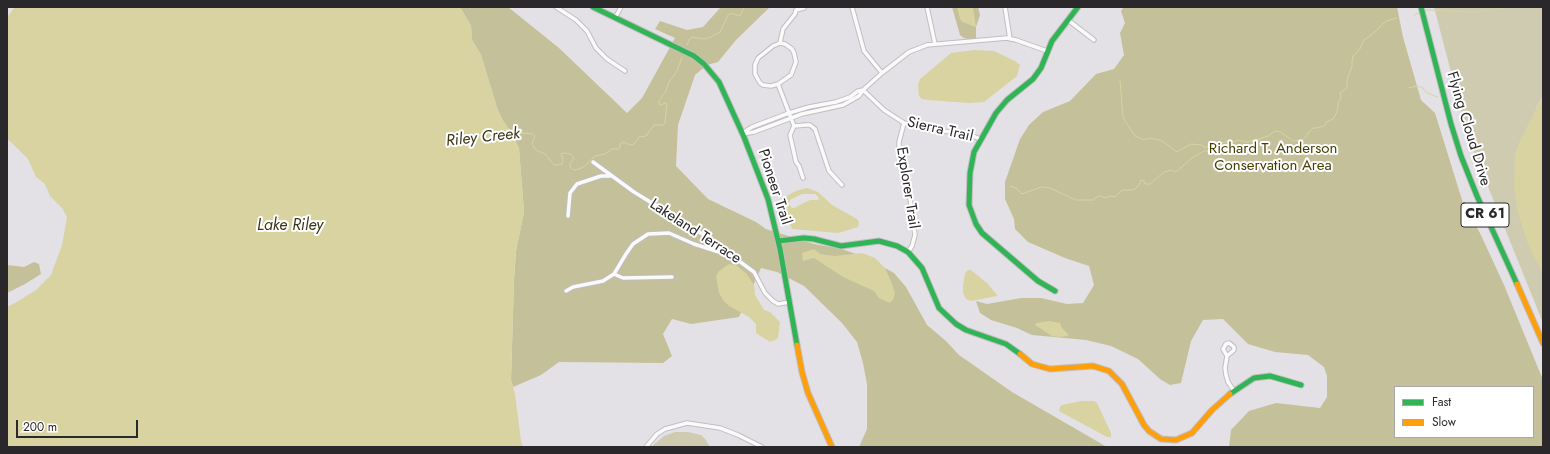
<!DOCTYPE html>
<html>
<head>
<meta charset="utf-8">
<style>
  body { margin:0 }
  #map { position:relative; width:1550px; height:454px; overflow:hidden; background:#e3e1e5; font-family:Jost,sans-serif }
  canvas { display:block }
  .frame { position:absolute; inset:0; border:8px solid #2a282b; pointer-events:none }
  .legend { position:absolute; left:1394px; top:386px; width:140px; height:52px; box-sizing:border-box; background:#fff; border:1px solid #aaa9aa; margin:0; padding:5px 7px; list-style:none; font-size:12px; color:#2a282b }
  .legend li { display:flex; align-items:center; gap:8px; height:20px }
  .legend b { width:20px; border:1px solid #aaa9aa }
  .scale { position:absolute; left:16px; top:420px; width:122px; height:18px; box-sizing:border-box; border:2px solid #2a282b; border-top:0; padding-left:5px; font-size:12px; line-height:14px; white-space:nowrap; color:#2a282b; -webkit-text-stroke:3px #fff; paint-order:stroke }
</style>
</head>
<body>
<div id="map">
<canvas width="1550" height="454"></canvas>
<div class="frame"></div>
<ul class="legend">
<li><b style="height:5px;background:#30b455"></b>Fast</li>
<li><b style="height:5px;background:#ff9f0a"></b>Slow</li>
</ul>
<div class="scale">200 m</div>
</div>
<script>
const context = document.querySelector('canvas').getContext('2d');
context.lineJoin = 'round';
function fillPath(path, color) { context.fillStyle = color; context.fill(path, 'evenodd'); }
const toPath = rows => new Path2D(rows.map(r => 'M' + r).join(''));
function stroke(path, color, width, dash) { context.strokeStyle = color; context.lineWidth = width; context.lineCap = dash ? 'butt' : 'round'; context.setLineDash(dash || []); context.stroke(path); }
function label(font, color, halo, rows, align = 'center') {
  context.font = font + ' Jost,sans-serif'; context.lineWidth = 4; context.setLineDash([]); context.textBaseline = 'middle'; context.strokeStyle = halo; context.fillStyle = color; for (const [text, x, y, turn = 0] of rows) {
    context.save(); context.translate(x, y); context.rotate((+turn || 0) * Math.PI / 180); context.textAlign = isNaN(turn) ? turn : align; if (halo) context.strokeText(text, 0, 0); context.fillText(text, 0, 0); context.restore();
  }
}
const green = toPath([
  [1434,7,1543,7,1543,95,1536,108,1543,121,1543,323,1468,137],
  [675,432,688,432,701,435,705,439,710,447,651,447,664,436]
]);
const forest = toPath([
  [460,7,508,7,559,48,627,113,642,98,675,38,655,29,660,21,687,30,703,27,721,7,770,7,736,40,718,62,707,65,695,75,678,125,676,166,708,199,756,222,766,229,814,244,842,249,867,258,894,273,906,287,927,325,946,341,959,355,1012,392,1107,447,859,447,867,429,867,384,863,363,857,342,842,323,804,286,777,272,761,268,739,317,691,324,672,319,663,334,672,356,663,363,559,362,541,375,513,387,511,380,514,279,516,251,524,212,519,149,514,137,502,119,497,108,481,55,472,40,471,26],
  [952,7,978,7,980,15,976,27,976,38,971,40,964,38,960,35],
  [1124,7,1397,7,1403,37,1421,100,1435,113,1463,203,1480,233,1504,285,1543,380,1543,447,1229,447,1231,430,1249,411,1276,403,1320,408,1327,397,1327,376,1324,367,1308,355,1275,352,1248,344,1223,319,1203,320,1191,341,1181,383,1170,385,1160,379,1138,359,1111,346,1086,340,1032,335,1017,328,991,320,980,313,976,301,987,304,1021,298,1041,298,1067,304,1083,303,1094,285,1089,266,1065,258,1028,242,1015,229,1014,219,1005,199,1005,182,1020,139,1029,125,1043,112,1070,101,1096,74,1114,69,1124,55,1120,33,1125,23,1121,11],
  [1395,387,1533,387,1533,437,1395,437],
  [34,262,39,264,41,274,25,284,7,293,7,265,24,267]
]);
const water = toPath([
  [15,7,460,7,471,26,472,40,481,55,497,108,502,119,514,137,519,149,524,212,516,251,514,279,511,380,515,394,521,441,523,447,7,447,7,307,15,303,36,290,51,275,62,245,67,217,62,208,50,196,45,184,36,177,28,159,12,143,7,139,7,17],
  [957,7,973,7,976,27,962,22,960,19],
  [974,50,994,51,1015,61,1020,65,1017,76,984,102,969,103,928,100,922,99,919,96,918,85,920,79,951,53],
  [1543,95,1543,274,1529,247,1518,213,1514,187,1515,155,1518,145],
  [807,188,818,192,832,205,857,219,859,222,858,227,838,233,792,229,786,215,785,199,788,195,796,191],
  [802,194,815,194,819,198,818,200,810,200,794,208,792,208,789,204,790,200],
  [814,249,820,254,835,256,862,253,875,258,885,268,891,281,895,293,893,300,890,303,879,298,874,291,843,277,814,258,803,261,802,253],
  [729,264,736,265,746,273,754,285,755,295,764,310,770,312,780,322,778,338,775,340,770,342,756,333,756,324,749,317,729,306,723,300,719,293,716,276,719,271],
  [968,270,971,270,987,283,997,295,997,296,971,301,966,299,963,293,963,286,965,273],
  [1049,321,1060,323,1062,328,1068,334,1068,336,1059,337,1052,336,1035,325,1036,323],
  [1081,401,1094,401,1097,403,1111,433,1111,437,1107,437,1059,411,1060,407,1062,405]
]);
const stream = toPath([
  [1539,7,1543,13],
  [1424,11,1428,10,1474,12,1510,7],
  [1414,15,1419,13],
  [687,45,689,40,692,37,704,39,711,37,720,32,728,15,731,13,740,16,744,7],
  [1120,80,1123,118,1135,136,1144,140,1150,138,1162,141,1177,152,1191,144,1202,145,1205,148,1208,146,1211,148],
  [1408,88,1418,86,1423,88,1426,92,1432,95,1438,97],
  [509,132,533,134,535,136,532,144,536,150,545,154,554,165,562,164,563,160,561,154,563,153,571,154,574,158,570,164,570,167,574,170,579,169,585,166,595,156,605,154,612,149,618,149,620,148,620,144,624,142,630,145,634,144,639,137,646,136,654,125,663,125,665,123,667,104,665,103,661,105,659,104,659,101,666,91,669,82,677,71,682,57],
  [1010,186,1016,188,1022,194,1041,187,1050,188,1076,200,1094,200,1096,197,1102,196,1104,198,1111,196,1115,197,1122,190,1134,190,1139,185,1141,180,1144,181,1145,184,1150,184,1164,172,1171,170,1176,172,1192,158,1204,151,1211,151,1218,144,1228,141,1233,142,1238,140,1246,142,1256,140,1268,136,1275,131,1281,132,1293,141,1302,140,1306,137,1309,132,1313,128,1316,128,1324,126,1326,124,1326,122,1333,119,1336,114,1338,108,1338,103,1341,98,1340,93,1347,88,1347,80,1352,66,1352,62,1353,56,1360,49,1363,41,1375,32,1386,21,1397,18]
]);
const street = toPath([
  [556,7,576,20,587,31,596,48,607,59,625,71],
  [852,7,864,51,882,73],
  [927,7,935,44],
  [1005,7,1010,39],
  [615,18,621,7],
  [1068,20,1094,40],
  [780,43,783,29,795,14,796,10,804,8],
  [778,84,791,75,796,62,794,53,792,49,785,44,780,43,773,46,758,58,755,65,755,74,760,83,763,85,771,86,778,84,794,126],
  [863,90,884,110,904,123,927,130,966,133,980,139],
  [904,123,899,142,899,152,910,198,915,235,912,246,908,252],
  [744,132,752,127,789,113,809,107,836,102,850,97,858,91,863,90],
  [742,134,754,132,802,114,843,105,859,96,863,90,882,73,909,52,927,45,1007,38,1016,40,1047,51],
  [593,162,634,192,712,240,719,246,722,253,739,261,754,272,765,293,773,301,778,304,790,302],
  [803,178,799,166,796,162,790,135,794,126,806,125,810,125,815,129,829,171,842,185],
  [568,216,570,193,577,184,601,176,610,176],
  [614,274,623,278,672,277],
  [566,291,573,287,603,281,614,274,626,254,633,244,648,234,669,233,694,244,722,253],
  [1227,356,1234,350,1234,347,1229,343,1226,344,1223,349,1227,356,1225,368,1226,375,1228,382,1234,391],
  [646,447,657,434,665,429,687,423,720,428,738,435,762,447]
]);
const fast = toPath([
  [593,7,694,56,704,64,719,82,744,137,768,199,780,249,797,345],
  [1421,7,1451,124,1461,156,1477,196,1517,284],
  [778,241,804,238,814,239,841,246,879,241,897,246,908,252,922,268,939,308,956,324,966,330,1006,344,1020,354],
  [1055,291,1038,281,982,233,976,224,969,205,970,173,974,152,996,113,1007,100,1033,79,1041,68,1052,41,1078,7],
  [1230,394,1254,378,1270,376,1301,385]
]);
const slow = toPath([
  [1517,284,1543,343],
  [797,345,802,372,808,393,832,447],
  [1020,354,1032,364,1050,369,1093,366,1109,371,1122,384,1144,425,1149,431,1161,439,1176,440,1192,433,1212,410,1230,394]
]);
const shields = [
  [1485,215,48]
];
const shieldNames = [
  ["CR 61",1485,215]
];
const streetNames = [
  ["Flying Cloud Drive",1468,129,73],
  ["Sierra Trail",940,130,13],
  ["Pioneer Trail",774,187,72],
  ["Explorer Trail",907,188,81],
  ["Lakeland Terrace",695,232,33]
];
const parkNames = [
  ["Richard T. Anderson",1273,149],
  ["Conservation Area",1273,166]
];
const waterNames = [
  ["Riley Creek",483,138,-6],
  ["Lake Riley",290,226]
];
fillPath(green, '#cecbb1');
fillPath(forest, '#c4c09a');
fillPath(water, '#d8d3a0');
stroke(stream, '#d8d3a0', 1);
stroke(street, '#c0bec1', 5.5);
stroke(fast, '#c0bec1', 7);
stroke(slow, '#c0bec1', 7);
stroke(street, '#fbfafb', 3.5);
stroke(fast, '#30b455', 5);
stroke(slow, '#ff9f0a', 5);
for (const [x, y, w] of shields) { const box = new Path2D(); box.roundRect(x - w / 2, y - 12, w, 24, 3); context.fillStyle = '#fff'; context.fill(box); stroke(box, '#2a282b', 1); }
label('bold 14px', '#2a282b', null, shieldNames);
label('15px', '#2a282b', '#fff', streetNames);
label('15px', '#443f01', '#fff', parkNames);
label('italic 16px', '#3a3716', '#fff', waterNames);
</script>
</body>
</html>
